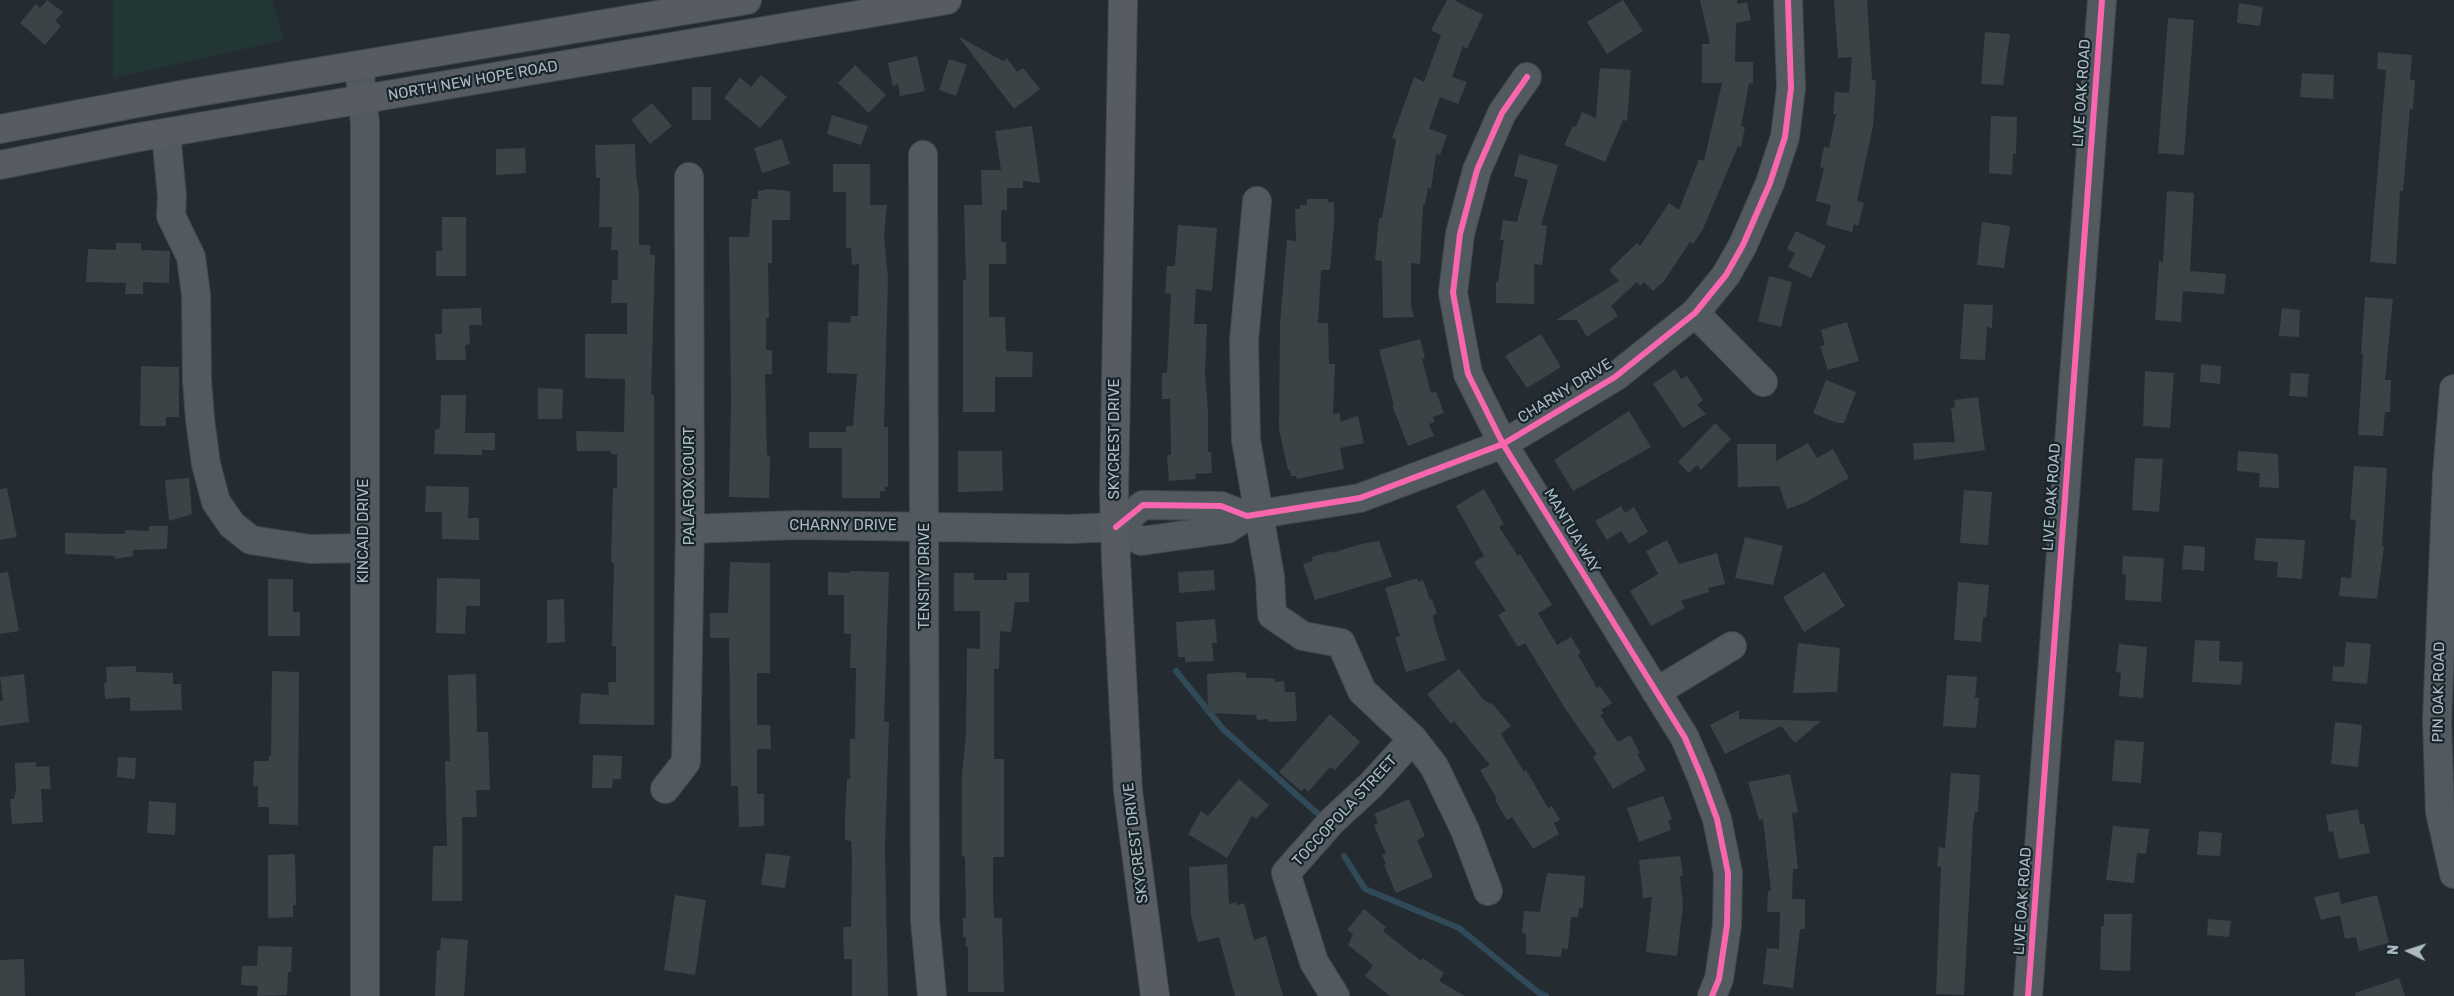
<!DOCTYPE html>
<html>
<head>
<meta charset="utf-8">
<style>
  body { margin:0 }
  #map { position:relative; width:2454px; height:996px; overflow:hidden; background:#242c31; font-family:Rubik,sans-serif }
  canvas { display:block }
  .north { position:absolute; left:2384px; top:926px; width:50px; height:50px; -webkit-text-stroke:4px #18242b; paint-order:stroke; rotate:274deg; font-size:14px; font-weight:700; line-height:20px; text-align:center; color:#acbac3 }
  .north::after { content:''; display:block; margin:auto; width:18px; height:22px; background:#acbac3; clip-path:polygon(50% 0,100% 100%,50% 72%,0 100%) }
</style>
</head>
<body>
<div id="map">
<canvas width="2454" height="996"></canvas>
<div class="north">N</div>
</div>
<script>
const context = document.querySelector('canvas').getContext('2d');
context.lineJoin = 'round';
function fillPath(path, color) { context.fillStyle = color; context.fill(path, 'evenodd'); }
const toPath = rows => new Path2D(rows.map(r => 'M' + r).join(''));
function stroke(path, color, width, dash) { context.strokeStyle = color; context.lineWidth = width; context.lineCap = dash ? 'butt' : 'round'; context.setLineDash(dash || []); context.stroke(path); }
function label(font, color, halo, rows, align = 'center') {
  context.font = font + ' Rubik,sans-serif'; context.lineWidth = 4.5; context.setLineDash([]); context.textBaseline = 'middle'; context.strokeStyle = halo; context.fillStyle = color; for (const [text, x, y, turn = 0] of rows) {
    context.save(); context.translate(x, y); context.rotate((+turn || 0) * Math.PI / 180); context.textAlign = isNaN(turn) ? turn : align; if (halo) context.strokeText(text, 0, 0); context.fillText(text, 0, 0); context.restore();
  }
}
const green = toPath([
  [113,0,272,0,284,40,113,78]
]);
const stream = toPath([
  [1176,671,1223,729,1318,814],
  [1344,856,1365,889,1459,928,1539,993,1546,996]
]);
const building = toPath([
  [47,0,63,12,55,21,61,26,45,45,20,23,36,4,40,8],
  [1447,0,1454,0,1483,15,1467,49,1463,46,1452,77,1467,82,1458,104,1440,97,1429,129,1447,135,1440,155,1436,154,1431,189,1428,188,1425,205,1423,205,1420,264,1411,263,1411,306,1414,317,1383,318,1382,261,1375,260,1379,218,1382,218,1396,139,1392,138,1414,77,1424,82,1441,35,1431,30],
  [1623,0,1643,31,1607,54,1587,22],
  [1700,0,1737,0,1738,4,1747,2,1751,20,1736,23,1735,62,1753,62,1753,84,1749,83,1741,126,1745,127,1741,147,1738,146,1703,229,1693,244,1690,242,1664,281,1653,291,1644,282,1640,286,1637,282,1611,306,1618,316,1587,337,1577,320,1556,320,1619,281,1609,270,1637,243,1640,246,1669,203,1679,210,1699,159,1704,161,1722,83,1702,83,1702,44,1710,44],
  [1834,0,1867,0,1872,80,1876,80,1873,126,1857,201,1864,203,1858,226,1854,224,1852,232,1826,225,1831,205,1816,201,1824,168,1820,167,1824,147,1829,148,1836,114,1833,114,1835,92,1849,93,1852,57,1838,58],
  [2239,3,2263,7,2260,26,2237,23],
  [2168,18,2194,20,2184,155,2158,153],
  [1985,32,2010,34,2003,85,1981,84],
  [958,36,1003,61,1007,58,1017,72,1023,68,1040,89,1014,109],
  [2378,52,2412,55,2410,80,2415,80,2413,109,2410,109,2403,191,2400,191,2396,264,2370,262,2386,70,2377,69],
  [917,56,925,91,900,96,898,83,893,87,888,63],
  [949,59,967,65,956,96,939,90],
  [855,65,886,95,869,113,838,83],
  [1600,68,1631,70,1627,121,1623,120,1605,162,1564,145,1573,126,1576,127,1582,112,1596,118],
  [2302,73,2334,75,2333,99,2300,97],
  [761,75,787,97,760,128,724,98,740,77,751,87],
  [692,87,711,87,711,120,692,120],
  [652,103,672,126,650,144,631,120],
  [832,115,868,126,861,145,827,134],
  [1991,116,2017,117,2016,154,2013,154,2012,175,1989,173],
  [1032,126,1040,183,1023,181,1023,188,1007,188,1007,210,1001,210,1001,242,1006,242,1006,264,989,264,989,317,1005,317,1006,351,1033,352,1032,377,995,377,995,412,963,412,963,280,966,280,964,205,982,205,981,170,1001,170,995,131],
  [782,139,790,164,762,173,754,148],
  [635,144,636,176,639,194,639,245,650,245,650,255,655,255,651,395,654,395,654,725,579,724,581,693,609,695,608,682,616,682,616,646,612,646,614,563,611,563,613,488,617,488,617,454,611,454,611,451,577,451,576,431,624,432,625,379,585,378,585,334,627,334,627,303,611,303,612,280,618,280,618,250,611,250,612,227,599,227,600,178,596,178,595,145],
  [525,148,526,173,496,175,496,149],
  [1519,154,1558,165,1541,225,1547,226,1542,265,1534,264,1534,304,1496,303,1496,282,1498,282,1504,240,1500,240,1503,220,1517,222,1528,180,1514,176],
  [833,164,870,164,870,205,887,205,884,235,888,278,884,427,888,427,888,487,885,486,885,491,880,491,880,498,842,498,842,448,809,448,809,432,846,432,846,426,853,426,857,374,827,373,828,322,850,323,851,316,858,316,859,264,852,265,851,248,846,248,846,192,833,192],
  [767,189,790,191,790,220,772,220,772,263,768,263,769,318,766,318,766,350,772,350,772,374,765,374,767,455,770,456,769,498,729,497,731,400,729,237,749,237,752,199,758,199,758,191],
  [2167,191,2194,193,2190,271,2226,274,2224,294,2183,291,2181,322,2155,320,2159,261,2163,262],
  [1307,199,1328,199,1328,202,1334,202,1334,224,1330,270,1321,270,1318,323,1328,323,1329,364,1335,364,1333,414,1340,413,1340,422,1358,416,1364,443,1340,448,1344,469,1297,479,1296,476,1291,476,1290,470,1288,470,1279,429,1280,324,1287,240,1296,241,1295,209,1300,209,1300,205,1307,205],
  [442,217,466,217,466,276,436,276,436,251,442,251],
  [1982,222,2010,226,2004,268,1977,265],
  [1178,225,1217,228,1212,291,1196,289,1194,324,1207,324,1205,373,1208,411,1208,452,1211,452,1212,473,1195,474,1196,479,1169,481,1167,455,1171,455,1170,399,1162,399,1162,373,1167,373,1171,294,1165,293,1167,266,1175,266],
  [1796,231,1826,246,1811,278,1788,267,1795,253,1787,249],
  [116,243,141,243,141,250,170,251,169,283,143,282,143,294,125,294,126,283,86,282,88,249,116,250],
  [1769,276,1792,282,1781,327,1758,321],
  [2365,297,2393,299,2385,380,2391,380,2390,412,2385,412,2383,436,2358,435,2363,354,2361,354],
  [1964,304,1993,305,1992,328,1987,327,1985,360,1960,359],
  [481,308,482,325,469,325,470,344,465,345,466,360,436,360,435,334,442,334,442,309],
  [2282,308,2300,310,2299,337,2279,336],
  [1847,322,1859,361,1828,370,1820,346,1825,345,1821,330],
  [1541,334,1561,367,1527,388,1505,356],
  [1420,339,1425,358,1422,359,1431,393,1436,392,1444,413,1433,417,1435,422,1429,424,1434,436,1408,446,1392,405,1394,405,1379,350],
  [2201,364,2221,366,2220,384,2200,382],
  [141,366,179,367,179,417,166,417,166,426,140,426],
  [1675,369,1681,379,1687,376,1703,400,1697,405,1706,414,1683,428,1653,384],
  [2145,371,2174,373,2170,428,2143,426],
  [2291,373,2309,374,2307,397,2289,396],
  [1826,380,1856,392,1844,423,1837,423,1813,413],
  [538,388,563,389,562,419,538,419],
  [441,395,466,395,465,433,495,433,495,450,482,450,482,455,434,454,435,430,440,428],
  [1978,397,1985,450,1914,460,1913,443,1955,442,1951,408,1955,407,1954,400],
  [1629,411,1651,447,1573,491,1554,460],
  [1715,423,1731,439,1701,470,1697,465,1689,473,1678,462],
  [1808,443,1817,458,1833,449,1849,478,1804,503,1787,509,1779,486,1738,487,1737,444,1776,444,1776,461],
  [958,451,1002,451,1003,491,958,492],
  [2238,451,2278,454,2279,488,2259,487,2260,473,2237,471],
  [2135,458,2163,459,2159,512,2132,510],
  [2354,466,2387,468,2382,546,2384,546,2377,599,2339,596,2341,577,2351,578,2356,520,2350,519],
  [189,478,192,514,169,521,165,480],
  [426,486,469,487,468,518,479,518,479,540,442,539,442,512,425,512],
  [7,488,17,537,0,540,0,489],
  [1484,489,1504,524,1499,527,1518,556,1520,554,1552,605,1538,613,1557,645,1571,637,1581,653,1578,655,1597,688,1600,686,1612,703,1601,710,1604,713,1600,715,1618,742,1630,735,1640,753,1637,754,1646,770,1613,789,1593,757,1597,754,1566,710,1525,643,1518,647,1498,615,1506,611,1474,562,1484,556,1456,506],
  [1964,490,1992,492,1988,545,1960,543],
  [1621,506,1625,513,1634,507,1648,532,1629,544,1621,531,1607,540,1595,521],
  [149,526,168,526,167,549,133,550,133,556,115,559,115,556,65,554,65,533,125,534,125,530,149,531],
  [1745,537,1783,546,1773,585,1735,578],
  [2256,538,2305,540,2302,579,2277,577,2278,562,2254,560],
  [1667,540,1679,564,1717,553,1725,584,1708,588,1709,592,1681,601,1685,608,1651,626,1630,591,1658,574,1646,551],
  [1379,541,1392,577,1315,600,1303,564,1313,561,1312,557,1332,551,1332,553,1361,544],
  [2184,545,2205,547,2204,571,2182,569],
  [2123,556,2164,558,2161,602,2125,600,2126,575,2122,574],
  [730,562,770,563,770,673,757,673,757,725,770,725,771,749,757,749,757,794,764,794,764,826,739,827,738,786,731,786,729,638,710,638,710,613,728,613],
  [1214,570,1215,590,1179,593,1178,572],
  [850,571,889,572,884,722,889,722,885,848,888,996,852,996,852,959,844,959,843,927,851,927,852,855,851,841,845,840,845,818,847,779,850,779,850,739,855,739,856,668,850,668,851,634,844,634,844,595,828,595,828,572,850,573],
  [8,572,19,631,0,634,0,573],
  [1824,572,1845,606,1804,632,1783,597],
  [954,573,974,573,974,580,1007,580,1007,573,1029,573,1029,602,1015,602,1011,632,1000,631,999,669,994,669,994,759,1004,759,1004,857,993,857,993,897,994,918,1002,918,1004,992,968,992,968,947,966,947,966,937,963,937,963,918,966,918,965,857,962,856,962,775,966,735,967,648,980,649,980,611,954,611],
  [437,578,480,579,480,606,466,606,465,634,436,633],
  [1417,578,1418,582,1423,580,1430,600,1432,599,1437,614,1433,615,1434,623,1446,660,1406,672,1395,637,1400,636,1385,588],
  [268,579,293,579,293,612,300,612,300,636,268,636],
  [1958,582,1989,585,1986,617,1983,617,1981,642,1954,640],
  [564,599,565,642,547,643,547,600],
  [1215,619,1217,643,1212,643,1214,661,1185,662,1185,657,1178,657,1176,622],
  [2195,640,2220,641,2219,661,2243,662,2241,685,2192,682],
  [2346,642,2371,644,2367,684,2332,681,2333,666,2344,667],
  [1798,643,1840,648,1837,692,1793,693],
  [2119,644,2147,647,2143,698,2119,696,2121,673,2116,672],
  [136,666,136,672,173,673,173,684,181,684,182,710,130,711,130,697,105,699,104,683,107,683,106,667],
  [1459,669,1484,700,1490,704,1492,703,1511,726,1501,734,1524,772,1526,770,1548,808,1552,806,1560,820,1554,823,1559,834,1533,849,1512,817,1507,820,1495,800,1497,799,1480,770,1490,765,1454,721,1451,724,1427,694],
  [272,671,299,672,298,825,269,824,269,807,258,807,258,785,253,787,254,761,269,761,269,756,271,756],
  [1236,672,1246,673,1246,678,1267,678,1275,679,1275,682,1284,681,1285,692,1295,692,1297,721,1268,722,1268,719,1257,720,1256,715,1208,713,1207,674],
  [24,674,29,722,0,726,0,701,3,700,0,677],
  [476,674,477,732,488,732,490,790,476,790,477,817,462,817,462,901,432,901,433,846,447,846,445,761,450,761,448,675],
  [1947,675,1977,677,1975,698,1979,698,1976,728,1943,726],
  [1739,710,1739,719,1821,721,1795,743,1781,726,1725,754,1710,725],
  [1330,714,1360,742,1335,770,1330,767,1308,792,1304,788,1301,791,1279,772],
  [2335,722,2362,725,2358,767,2331,764],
  [2115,740,2144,742,2141,783,2112,781],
  [593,755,622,756,621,779,613,779,612,788,592,788],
  [118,757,136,758,135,779,117,777],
  [36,762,36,767,49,766,51,789,41,789,43,822,12,824,10,799,14,799,16,790,15,763],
  [1951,773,1980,775,1978,812,1975,812,1973,825,1964,995,1936,994,1941,867,1937,866,1939,847,1945,848],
  [1790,774,1798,812,1792,813,1798,869,1793,869,1792,899,1805,899,1805,929,1800,929,1793,988,1763,984,1767,948,1779,949,1780,912,1767,912,1768,891,1771,891,1763,819,1759,820,1748,782],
  [1239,779,1269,805,1256,819,1252,816,1227,858,1188,834,1201,811,1208,816],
  [1663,796,1672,819,1668,821,1671,830,1639,842,1627,808],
  [1409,799,1425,836,1417,840,1433,877,1396,893,1384,865,1386,864,1382,855,1386,854,1374,825,1378,823,1374,814],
  [149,801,176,803,175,835,147,833],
  [2358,809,2360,824,2364,824,2370,853,2339,859,2333,831,2329,832,2326,815],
  [2113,826,2149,829,2146,854,2137,853,2134,883,2106,880],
  [2199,831,2222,833,2220,856,2197,855],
  [766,853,790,856,785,888,761,885],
  [295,854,296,905,293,905,293,917,268,918,268,855],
  [1680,856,1683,875,1680,876,1683,905,1677,956,1646,952,1652,897,1643,898,1639,860],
  [1227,864,1229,904,1236,902,1237,905,1244,903,1254,940,1266,936,1283,996,1235,996,1219,937,1198,942,1191,916,1189,867],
  [1547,873,1585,876,1583,908,1579,908,1578,917,1571,917,1568,949,1562,948,1561,957,1526,954,1526,934,1522,933,1524,911,1540,912],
  [2339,892,2341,904,2377,895,2389,943,2359,951,2356,937,2345,939,2340,915,2321,920,2314,897],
  [675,895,706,900,695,975,664,970],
  [1364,909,1386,927,1383,931,1421,961,1423,958,1444,973,1439,981,1465,996,1390,996,1365,976,1373,965,1348,945,1353,934,1347,930],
  [2104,914,2132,914,2130,971,2100,970,2101,926,2104,926],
  [2208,919,2231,921,2229,937,2207,935],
  [441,938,468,940,464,996,435,996,437,950,440,950],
  [258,946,292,947,291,972,288,972,287,995,257,996,258,986,241,985,242,966,257,966],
  [24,959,25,996,0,996,0,960],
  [2399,978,2405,996,2355,996,2355,993]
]);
const minor = toPath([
  [359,66,365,124,365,996],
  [1527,77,1502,113,1477,170,1460,234,1453,293,1468,374,1503,444,1685,738,1702,778,1717,819,1728,873,1727,925,1719,979,1712,996],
  [166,133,172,197,171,216,191,257,196,295,197,380,200,419,206,464,216,502,232,525,251,540,310,549,364,548],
  [923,155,925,920,932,996],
  [1257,201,1244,340,1246,440,1270,577,1272,615,1303,636,1341,643,1362,691,1413,739,1434,766,1465,830,1488,891],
  [1695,313,1763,382],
  [2454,389,2447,476,2437,720,2440,812,2454,874],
  [1116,527,1143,505,1221,506,1247,516,1360,498,1503,444,1615,377,1695,313,1726,275,1743,245,1770,183,1785,137,1791,88,1788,0],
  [690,529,797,525,1071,529,1116,527,1141,541,1227,529,1247,516],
  [1656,692,1732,646],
  [665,789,686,762,690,529,689,177],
  [1335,996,1314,962,1286,873,1332,821,1371,785,1413,739],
  [2028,996,2102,0]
]);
const major = toPath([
  [1123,0,1114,492,1116,560,1128,791,1155,996],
  [0,129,186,94,747,0],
  [0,165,134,138,947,0]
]);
const cycleway = toPath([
  [1527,77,1502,113,1477,170,1460,234,1453,293,1468,374,1503,444,1685,738,1702,778,1717,819,1728,873,1727,925,1719,979,1712,996],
  [1116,527,1143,505,1221,506,1247,516,1360,498,1503,444,1615,377,1695,313,1726,275,1743,245,1770,183,1785,137,1791,88,1788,0],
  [2028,996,2102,0]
]);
const streetNames = [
  ["NORTH NEW HOPE ROAD",473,81,-10],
  ["LIVE OAK ROAD",2082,93,-86],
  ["CHARNY DRIVE",1565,391,-32],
  ["SKYCREST DRIVE",1115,439,-90],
  ["PALAFOX COURT",690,486,-90],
  ["LIVE OAK ROAD",2052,497,-86],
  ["CHARNY DRIVE",843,526],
  ["KINCAID DRIVE",364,531,-90],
  ["MANTUA WAY",1572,531,59],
  ["TENSITY DRIVE",925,576,-90],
  ["PIN OAK ROAD",2439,692,-89],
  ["TOCCOPOLA STREET",1345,811,-47],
  ["SKYCREST DRIVE",1136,843,-97],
  ["LIVE OAK ROAD",2023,901,-86]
];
fillPath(green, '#223735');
stroke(stream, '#314a59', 6);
fillPath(building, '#3c4347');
stroke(minor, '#42484c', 30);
stroke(major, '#41494e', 30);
stroke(minor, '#535a5f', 28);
stroke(major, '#565c61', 28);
stroke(cycleway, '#f766af', 6);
label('15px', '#acbac3', '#18242b', streetNames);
</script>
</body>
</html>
